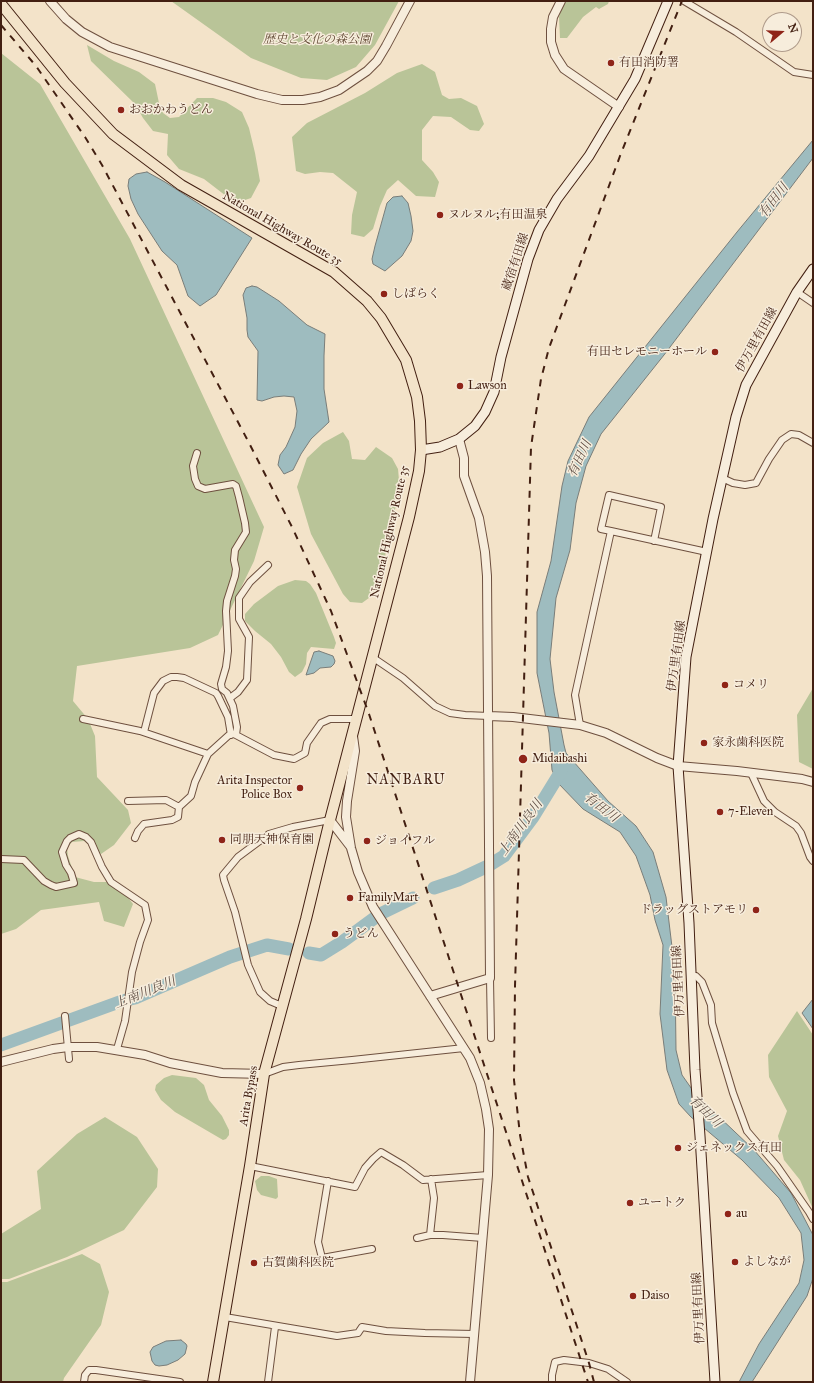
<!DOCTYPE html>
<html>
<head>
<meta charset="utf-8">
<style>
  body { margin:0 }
  #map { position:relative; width:814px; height:1383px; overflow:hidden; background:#f3e3c9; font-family:"IM FELL Great Primer",serif }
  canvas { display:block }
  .frame { position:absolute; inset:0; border:2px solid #421f11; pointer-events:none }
  .north { position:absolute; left:762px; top:12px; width:40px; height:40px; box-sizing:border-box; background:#f7eddc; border:1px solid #af9b8b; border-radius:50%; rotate:71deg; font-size:11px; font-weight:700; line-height:16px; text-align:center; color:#421f11 }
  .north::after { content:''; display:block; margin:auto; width:14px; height:18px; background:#8f2418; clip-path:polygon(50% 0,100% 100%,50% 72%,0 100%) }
</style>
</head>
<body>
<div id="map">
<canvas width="814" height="1383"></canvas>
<div class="frame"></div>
<div class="north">N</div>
</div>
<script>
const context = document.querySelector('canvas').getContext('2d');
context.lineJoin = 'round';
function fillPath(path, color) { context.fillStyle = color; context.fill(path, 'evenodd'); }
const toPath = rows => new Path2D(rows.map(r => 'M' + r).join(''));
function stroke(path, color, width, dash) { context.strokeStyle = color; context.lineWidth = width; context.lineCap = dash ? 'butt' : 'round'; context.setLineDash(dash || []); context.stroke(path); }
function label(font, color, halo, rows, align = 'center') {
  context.font = font + ' "IM FELL Great Primer","Noto Serif JP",serif'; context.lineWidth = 3; context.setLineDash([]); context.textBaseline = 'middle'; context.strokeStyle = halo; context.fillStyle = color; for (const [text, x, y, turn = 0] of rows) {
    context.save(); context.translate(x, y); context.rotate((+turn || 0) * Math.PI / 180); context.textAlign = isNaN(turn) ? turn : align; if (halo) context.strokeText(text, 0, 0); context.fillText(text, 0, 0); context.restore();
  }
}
const green = toPath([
  [171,1,399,1,375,45,356,67,327,80,301,78,251,58],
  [567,1,609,1,608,4,599,9,596,7,583,17,567,38,560,38,559,17,562,7],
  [87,45,114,61,139,72,155,84,159,103,163,113,170,118,179,117,197,98,213,98,226,102,242,112,249,128,255,153,260,181,251,198,239,202,230,199,204,179,179,169,167,155,168,134,153,131,143,118,135,104,91,61],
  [1,53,40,84,130,239,264,527,254,561,218,635,190,648,77,666,73,701,88,719,95,736,97,777,128,810,131,823,114,845,101,854,84,841,72,842,67,848,68,856,75,877,94,882,116,882,133,904,124,927,104,921,99,902,41,910,16,929,1,934],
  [422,64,435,72,442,95,449,99,461,98,477,106,484,124,479,131,470,130,451,117,433,116,422,130,422,160,433,172,439,182,435,197,416,196,398,180,387,190,380,206,373,229,364,237,351,234,352,215,357,192,333,173,320,172,305,174,296,171,292,137,307,123,365,93,397,73],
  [343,432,349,441,352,459,365,460,376,447,392,458,398,469,400,492,392,520,382,572,373,595,362,603,350,602,343,594,311,534,297,487,307,458,323,443],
  [295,580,306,581,310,584,316,593,334,637,336,643,334,649,311,647,307,653,306,664,302,672,295,677,289,672,281,657,271,644,255,631,245,621,245,614,254,604,278,586],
  [813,688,813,769,799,762,797,715],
  [797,1011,813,1035,813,1209,800,1180,784,1160,778,1136,787,1111,769,1077,768,1055],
  [172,1075,196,1078,204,1085,209,1100,222,1116,229,1130,229,1135,226,1139,223,1140,175,1112,161,1100,155,1090,156,1085,164,1078],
  [105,1117,137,1137,158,1169,157,1187,124,1230,67,1257,9,1279,1,1279,1,1234,41,1209,37,1171,77,1134],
  [261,1176,269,1176,277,1179,278,1197,276,1199,261,1195,257,1190,255,1181],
  [82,1254,100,1264,109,1292,101,1325,64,1378,63,1382,1,1382,1,1282,7,1282]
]);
const water = toPath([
  [813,140,813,158,664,355,601,434,586,466,576,503,570,550,556,598,550,659,554,692,564,745,566,753,608,801,636,826,653,852,666,897,675,972,676,1050,682,1075,696,1095,754,1150,791,1193,813,1235,813,1278,807,1296,752,1382,739,1382,759,1344,799,1283,804,1260,801,1233,779,1198,742,1160,691,1117,679,1104,667,1070,660,1014,663,945,655,920,650,895,636,856,620,832,583,809,558,783,552,770,549,733,537,673,537,612,551,561,562,486,568,461,589,417,737,232,813,140],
  [147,172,165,182,252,238,216,295,200,306,188,296,177,265,162,251,138,214,131,199,128,186,129,179,136,174,147,172],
  [402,196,408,203,411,216,413,231,411,241,402,256,385,271,373,264,372,259,375,246,387,203,393,197,402,196],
  [252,286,257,287,279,301,307,325,325,334,324,356,324,389,329,422,311,439,301,454,293,470,284,474,278,465,280,455,286,447,295,427,297,411,294,397,284,396,274,397,262,401,257,400,258,351,248,337,247,330,247,318,243,295,246,288,252,286],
  [319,651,333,656,335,661,334,664,331,667,320,668,314,673,306,675,314,652,319,651],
  [813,999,813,1029,802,1013,813,999],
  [181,1340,186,1344,187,1346,185,1354,178,1360,167,1365,159,1366,155,1365,152,1361,150,1352,153,1347,166,1341,181,1340]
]);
const river = toPath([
  [434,888,458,880,488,866,504,856,533,817,560,773,564,763],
  [309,953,321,955,342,942,380,914,413,898],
  [1,1045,122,1001,135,998,230,957,267,945,289,949]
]);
const minor = toPath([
  [684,1,736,32,794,72,813,75],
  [797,292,813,303],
  [197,453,193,466,195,479,198,486,205,489,233,484,236,486,239,497,245,523,246,532,235,550,234,560,236,569,235,576,227,601,226,611,228,651,226,667,221,684,222,689,227,693,233,706,237,727,236,735],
  [722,478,733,483,745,485,756,483,769,459,782,440,791,434,799,435,813,443],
  [611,531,601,529,609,495,661,507,654,541],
  [372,657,403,678,435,706,450,713,465,715,489,716],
  [230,698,238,692,247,680,249,637,239,619,239,598,250,582,268,565],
  [83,719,140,731,208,754],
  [580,725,575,695,611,531,707,552],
  [144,732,154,693,163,681,171,677,177,677,184,678,216,693,218,696,228,717,231,735],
  [751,773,764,801,775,812,796,826,801,833,810,857,813,861],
  [128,801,166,800,179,807],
  [135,838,138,831,144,824,172,820,178,817,179,807,191,796,195,782,208,754,229,735,234,734,274,755,294,759,305,753,307,743,321,723,330,719,357,719],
  [1,859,24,860,44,881,51,885,56,887,74,883,71,873,66,865,62,852,67,841,70,838,79,834,86,837,91,842,102,867,111,882,145,905,148,920,140,942,132,972,125,1021,117,1049],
  [691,976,696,976,702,982,711,1005,712,1023,733,1093,747,1131,777,1166,809,1212,813,1219],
  [490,978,491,1038],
  [284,1005,277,1004,270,1001,260,992,248,965,235,912,224,880,223,875,238,857,269,834,293,827,330,820],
  [65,1016,69,1059],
  [264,1074,283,1067,299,1065,352,1060,464,1048],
  [250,1166,355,1187,365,1168,373,1159,381,1152,403,1165,423,1180,488,1175],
  [328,1181,318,1242,322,1258,372,1249],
  [430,1235,434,1198,431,1179],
  [417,1238,430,1235,443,1235,483,1238],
  [225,1317,337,1336,358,1333,362,1327,386,1331,425,1333,474,1334],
  [84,1382,85,1375,89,1370,96,1370,180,1382],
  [268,1382,275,1327],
  [552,1382,552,1375,555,1362,564,1360,589,1363,608,1369,627,1382]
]);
const tertiary = toPath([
  [50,1,66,19,82,32,110,47,257,94,282,100,303,100,320,97,339,90,367,71,377,61,386,46,410,1],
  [561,1,553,17,551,29,551,42,555,55,564,69,619,107],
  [489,716,513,717,580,725,606,733,657,758,678,766,737,771,802,779,813,782],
  [353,736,355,751,347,801,346,817,351,848,358,872,373,907,470,1058,480,1083,486,1109,489,1129,488,1175,470,1382],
  [330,820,350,846],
  [430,996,490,978,487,576,485,552,479,518,464,476,464,458,459,439],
  [1,1062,53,1049,68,1047,97,1047,145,1055,170,1063,222,1073,264,1074]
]);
const secondary = toPath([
  [421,450,440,447,459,439,475,426,485,412,494,392,501,357,528,259,539,230,557,199,589,156,635,79,668,1],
  [715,1382,700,1136,695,1070,689,923,678,766,686,657,713,519,736,417,746,385,797,292,813,269]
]);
const trunk = toPath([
  [1,4,65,83,113,134,181,185,334,272,367,301,381,318,406,360,417,397,420,421,421,450,419,471,409,517,330,820,306,919,264,1074,250,1166,213,1382]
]);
const rail = toPath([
  [1,25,36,66,85,137,102,165,248,441,292,527,331,611,369,714,588,1382],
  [594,1382,589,1363,528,1177,520,1135,514,1080,515,986,531,447,541,379,549,348,620,156,682,1]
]);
const markers = [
  [611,63,4,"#8f2418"],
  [121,110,4,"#8f2418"],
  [440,215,4,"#8f2418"],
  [384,294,4,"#8f2418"],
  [715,352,4,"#8f2418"],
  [460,386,4,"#8f2418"],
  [725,685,4,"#8f2418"],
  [704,743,4,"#8f2418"],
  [523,759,5,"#8f2418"],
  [300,788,4,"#8f2418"],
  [720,812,4,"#8f2418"],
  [222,840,4,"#8f2418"],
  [367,841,4,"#8f2418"],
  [350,898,4,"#8f2418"],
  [756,910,4,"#8f2418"],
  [335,934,4,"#8f2418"],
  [678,1148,4,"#8f2418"],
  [630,1203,4,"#8f2418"],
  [728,1214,4,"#8f2418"],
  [735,1262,4,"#8f2418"],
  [254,1263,4,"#8f2418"],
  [633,1296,4,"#8f2418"]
];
const parkNames = [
  ["歴史と文化の森公園",317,40]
];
const poiNames = [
  ["有田消防署",619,63],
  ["おおかわうどん",129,110],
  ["ヌルヌル;有田温泉",448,215],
  ["しばらく",392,294],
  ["有田セレモニーホール",707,352,"right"],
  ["Lawson",468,386],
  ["コメリ",733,685],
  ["家永歯科医院",712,743],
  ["Midaibashi",532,759],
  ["Arita Inspector",292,781,"right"],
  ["Police Box",292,795,"right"],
  ["7-Eleven",728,812],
  ["同朋天神保育園",230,840],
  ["ジョイフル",375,841],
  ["FamilyMart",358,898],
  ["ドラッグストアモリ",748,910,"right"],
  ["うどん",343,934],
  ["ジェネックス有田",686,1148],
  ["ユートク",638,1203],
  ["au",736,1214],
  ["よしなが",743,1262],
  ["古賀歯科医院",262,1263],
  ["Daiso",641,1296]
];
const streetNames = [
  ["National Highway Route 35",282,229,30],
  ["蔵宿有田線",516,262,-72],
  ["伊万里有田線",757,340,-61],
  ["National Highway Route 35",390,532,-77],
  ["伊万里有田線",677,656,-82],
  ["伊万里有田線",679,981,-93],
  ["Arita Bypass",249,1096,-80],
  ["伊万里有田線",699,1308,-93]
];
const waterNames = [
  ["有田川",774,201,-52],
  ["有田川",580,459,-65],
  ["有田川",601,808,37],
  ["上南川良川",521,828,-54],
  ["上南川良川",145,993,-22],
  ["有田川",705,1112,44]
];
const quarterNames = [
  ["NANBARU",406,781]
];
fillPath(green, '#b9c498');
fillPath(water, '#9ebcbf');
stroke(water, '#797d79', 1);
stroke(river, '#9ebcbf', 13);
stroke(minor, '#6e503f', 8);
stroke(tertiary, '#6e503f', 10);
stroke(secondary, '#421f11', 11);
stroke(trunk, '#421f11', 12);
stroke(minor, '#f7eddc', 6);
stroke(tertiary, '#f7eddc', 8);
stroke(secondary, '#f7eddc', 9);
stroke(trunk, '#f3e3c9', 10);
stroke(rail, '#421f11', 2, [7, 7]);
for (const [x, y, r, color] of markers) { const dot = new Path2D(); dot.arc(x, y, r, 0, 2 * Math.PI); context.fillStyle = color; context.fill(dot); stroke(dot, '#f7eddc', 1.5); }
label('italic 12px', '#604833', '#f7eddc', parkNames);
label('12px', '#421f11', '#f7eddc', poiNames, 'left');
label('12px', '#421f11', '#f7eddc', streetNames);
label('italic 13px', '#5e4e45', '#f7eddc', waterNames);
context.letterSpacing = '1px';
label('14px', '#421f11', '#f7eddc', quarterNames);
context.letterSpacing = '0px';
</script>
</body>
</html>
